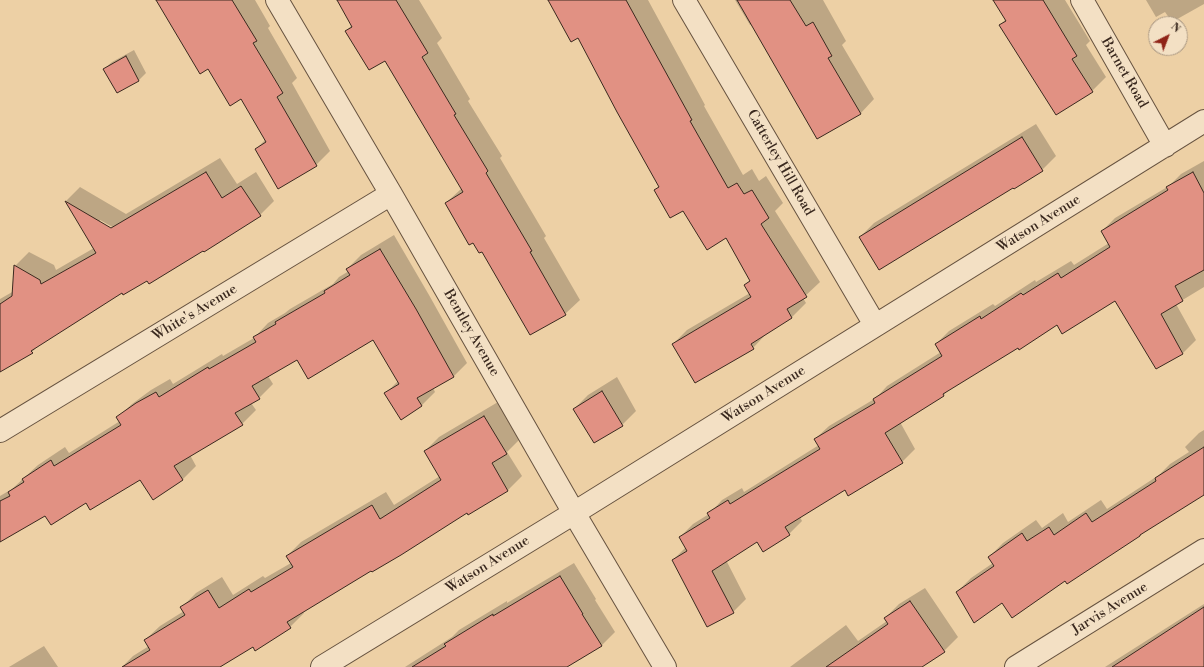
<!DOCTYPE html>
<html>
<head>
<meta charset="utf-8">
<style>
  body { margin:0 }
  #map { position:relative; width:1204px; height:667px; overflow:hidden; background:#edd0a5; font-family:"Libre Bodoni",serif }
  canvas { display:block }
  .north { position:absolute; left:1148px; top:16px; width:40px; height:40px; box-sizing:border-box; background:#f3e0c4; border:1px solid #a99782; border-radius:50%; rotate:42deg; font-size:11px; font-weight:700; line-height:16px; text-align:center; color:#3a291f }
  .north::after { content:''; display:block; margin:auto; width:14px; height:18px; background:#8f2418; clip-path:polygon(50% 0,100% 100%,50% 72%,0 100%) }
</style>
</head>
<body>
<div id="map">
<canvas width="1204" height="667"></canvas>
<div class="north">N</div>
</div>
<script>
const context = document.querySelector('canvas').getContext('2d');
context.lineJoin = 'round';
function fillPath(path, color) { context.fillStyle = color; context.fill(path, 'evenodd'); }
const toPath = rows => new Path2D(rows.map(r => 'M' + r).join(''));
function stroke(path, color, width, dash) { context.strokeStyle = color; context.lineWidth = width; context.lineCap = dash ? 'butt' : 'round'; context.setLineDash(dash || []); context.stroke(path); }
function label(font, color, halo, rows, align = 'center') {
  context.font = font + ' "Libre Bodoni",serif'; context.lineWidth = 3; context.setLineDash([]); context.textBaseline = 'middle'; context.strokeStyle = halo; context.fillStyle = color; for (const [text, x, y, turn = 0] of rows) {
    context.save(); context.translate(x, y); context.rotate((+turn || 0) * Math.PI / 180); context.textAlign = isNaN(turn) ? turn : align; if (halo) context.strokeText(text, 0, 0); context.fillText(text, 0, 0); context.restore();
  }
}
const shadow = toPath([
  [157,0,255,0,270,26,268,28,297,78,292,83,330,151,316,165,256,149,266,139,241,98,209,68],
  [338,0,419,0,442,38,437,43,470,99,468,101,502,156,500,158,546,236,544,238,580,300,565,314,482,251,446,203,462,188,385,60,346,31,352,25],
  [549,0,648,0,705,105,704,106,743,175,752,169,759,181,766,176,783,203,775,211,820,282,803,298,806,303,792,317,767,333,753,348,673,344,687,330,750,293,745,285,751,279,726,237,655,190,660,185,578,37],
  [735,0,823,0,846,41,842,45,874,99,860,114,752,24,750,25],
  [994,0,1065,0,1090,41,1086,45,1106,77,1092,91,1000,25,1006,19],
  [1146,0,1204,0,1204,4,1172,22,1165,12,1156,17],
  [134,50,146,73,139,80,117,92,104,69,112,62],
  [1036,124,1056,156,1042,170,860,237,874,223],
  [220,158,237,184,256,172,274,201,260,215,204,250,148,280,122,291,40,344,32,352,0,371,0,299,14,291,15,266,29,252,54,265,56,270,94,248,66,201,80,187,126,214],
  [100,220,116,229,115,231,100,222],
  [1204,161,1204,287,1176,304,1196,340,1183,353,1156,368,1116,299,1057,324,949,389,944,395,900,422,915,449,902,462,845,489,800,517,802,521,789,534,758,540,726,560,746,599,733,612,673,560,686,547,680,537,693,524,709,514,722,500,742,488,744,492,819,445,815,439,829,426,876,398,887,386,941,352,936,344,949,331,993,304,995,306,1035,280,1036,282,1071,261,1074,265,1109,243,1102,231,1115,218,1169,186,1181,174],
  [394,235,429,295,467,363,453,377,433,388,435,392,421,406,386,393,398,381,373,339,297,359,268,376,273,384,259,398,251,403,256,410,242,424,190,455,196,466,182,480,140,478,86,502,46,515,0,541,0,496,12,489,38,465,65,447,69,453,120,421,118,417,132,404,151,390,170,379,173,384,222,354,223,356,254,338,268,323,285,313,290,309,333,284,339,277,349,271,347,269,361,255],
  [617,377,636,411,622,425,574,409,588,395],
  [498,402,520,439,507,452,522,476,508,490,468,514,467,512,303,611,304,613,290,627,253,645,217,667,122,667,133,656,149,646,145,640,160,626,184,611,182,607,196,593,222,577,233,595,263,576,265,578,291,563,287,556,301,542,386,492,394,505,440,476,425,451,439,437],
  [1204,430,1204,494,1143,532,1140,536,1065,579,1002,602,957,592,971,578,993,563,989,557,1003,543,1036,520,1042,528,1063,513,1068,522,1101,500,1107,509,1159,475,1170,464,1189,452,1185,447,1199,433],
  [574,563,596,599,595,600,615,632,602,645,565,667,405,667,452,637,459,630,507,601,507,603],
  [925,588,958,637,944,651,920,667,790,667,846,625,858,641,887,621,885,618,899,604],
  [1204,604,1204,663,1198,667,1105,667],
  [44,646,58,667,9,667]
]);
const building = toPath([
  [156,0,232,0,257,41,253,43,283,93,277,97,317,166,278,189,255,149,266,142,241,99,230,106,208,69,200,74,156,0],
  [337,0,396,0,428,53,422,57,456,114,454,115,488,171,486,173,532,251,530,252,566,315,530,335,482,252,479,253,473,243,469,245,445,203,463,192,385,61,369,70,345,31,352,27,337,0],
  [548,0,626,0,692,120,690,121,728,188,737,183,744,194,752,190,769,218,761,224,807,297,787,309,792,318,751,344,754,349,695,383,672,344,751,297,744,285,750,281,726,238,707,250,683,211,670,218,654,190,659,187,617,112,578,38,571,42,548,0],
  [737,0,790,0,806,26,813,22,832,56,828,58,861,114,817,139,737,0],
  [993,0,1043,0,1077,56,1072,59,1093,92,1056,115,999,25,1006,21,993,0],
  [126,56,139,81,117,93,103,69,126,56],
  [1022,137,1043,171,1014,189,1013,188,879,270,859,237,1022,137],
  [206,172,222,198,241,186,261,216,204,252,203,251,149,284,147,281,123,295,122,293,31,351,33,353,0,372,0,304,12,296,14,265,40,280,41,284,96,253,65,201,111,228,206,172],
  [1193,172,1204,193,1204,270,1175,286,1183,301,1161,314,1183,354,1156,369,1115,301,1062,334,1057,325,1019,350,1018,348,943,394,944,396,885,433,903,463,848,496,845,490,785,527,790,535,763,552,757,542,712,571,734,613,707,627,672,560,687,551,679,537,710,518,707,513,728,500,730,504,820,449,814,439,875,403,873,399,942,356,935,344,980,316,981,319,1021,293,1023,295,1058,273,1061,278,1110,247,1101,231,1168,190,1166,187,1193,172],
  [380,249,416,309,454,377,417,398,422,406,401,420,384,393,399,384,373,340,308,379,297,360,252,386,260,399,235,413,243,425,174,466,183,480,153,500,140,480,90,510,86,503,51,525,45,516,0,542,0,501,10,496,8,492,24,482,22,479,51,460,54,466,121,425,116,417,136,403,156,392,159,397,208,367,209,369,256,342,253,337,276,324,275,322,325,293,324,291,350,275,346,269,380,249],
  [602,391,623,426,594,443,573,409,602,391],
  [484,416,507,454,492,463,508,491,468,515,467,513,401,555,372,572,371,571,287,622,291,628,255,651,253,647,220,667,122,667,150,650,144,640,185,615,180,607,208,590,219,608,249,589,251,592,293,567,286,556,372,505,380,519,441,480,424,451,484,416],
  [1204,447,1204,495,1140,535,1140,536,1067,584,1065,581,1012,618,1002,603,974,623,956,592,994,566,988,557,1022,533,1027,541,1049,527,1054,535,1086,513,1092,522,1156,481,1155,478,1204,447],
  [560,576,583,614,582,614,602,646,567,667,412,667,446,646,444,644,493,614,493,616,560,576],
  [910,601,945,652,922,667,826,667,888,624,884,618,910,601],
  [1204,607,1204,667,1112,667,1204,607]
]);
const street = toPath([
  [277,0,391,194,574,513,665,667],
  [684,0,875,325],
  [1082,0,1165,146],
  [0,431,391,194],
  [322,667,574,513,1204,121],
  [1016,667,1204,550]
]);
const streetNames = [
  ["Barnet Road",1124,73,60],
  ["Catterley Hill Road",780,163,60],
  ["Watson Avenue",1039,224,-32],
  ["White's Avenue",195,313,-31],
  ["Bentley Avenue",471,333,60],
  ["Watson Avenue",764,395,-32],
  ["Watson Avenue",488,565,-32],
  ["Jarvis Avenue",1110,609,-32]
];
fillPath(shadow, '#0003');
fillPath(building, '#e19183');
stroke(building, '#3a291f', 1);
stroke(street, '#675340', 24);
stroke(street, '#f3e0c4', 22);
label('14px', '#3a291f', '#f3e0c4', streetNames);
</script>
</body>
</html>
